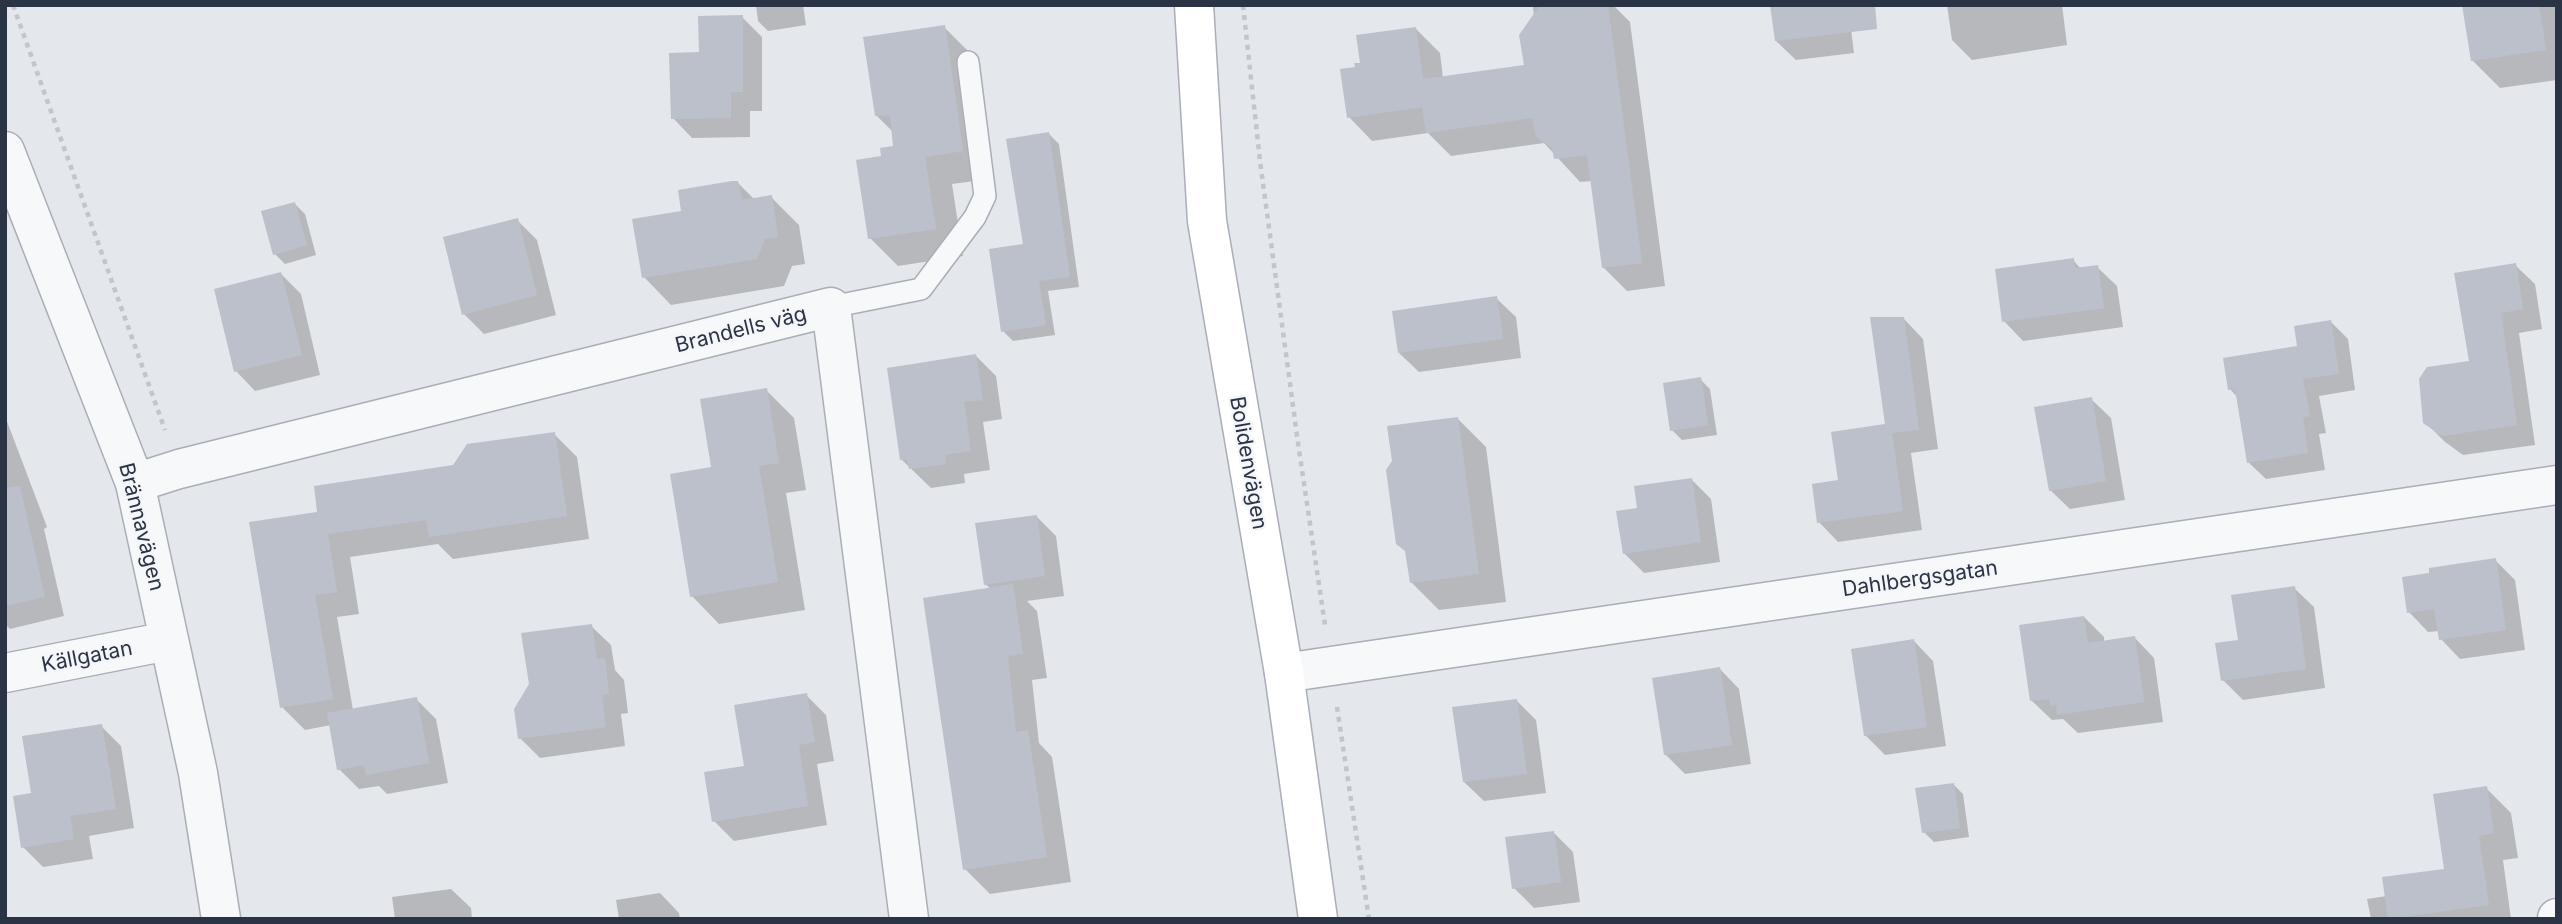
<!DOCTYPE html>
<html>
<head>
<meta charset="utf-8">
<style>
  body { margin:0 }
  #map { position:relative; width:2562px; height:924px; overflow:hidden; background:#e4e7ec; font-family:Inter,sans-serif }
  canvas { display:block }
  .frame { position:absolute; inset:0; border:7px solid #2b3445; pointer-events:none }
</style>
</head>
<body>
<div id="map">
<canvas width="2562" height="924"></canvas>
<div class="frame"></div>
</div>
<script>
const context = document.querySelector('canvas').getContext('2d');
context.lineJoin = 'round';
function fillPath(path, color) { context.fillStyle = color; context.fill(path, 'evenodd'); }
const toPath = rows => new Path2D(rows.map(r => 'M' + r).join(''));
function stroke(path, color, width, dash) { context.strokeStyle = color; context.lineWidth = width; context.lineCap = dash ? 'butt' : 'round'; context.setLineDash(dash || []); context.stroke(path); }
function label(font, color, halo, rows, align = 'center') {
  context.font = font + ' Inter,sans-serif'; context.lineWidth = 5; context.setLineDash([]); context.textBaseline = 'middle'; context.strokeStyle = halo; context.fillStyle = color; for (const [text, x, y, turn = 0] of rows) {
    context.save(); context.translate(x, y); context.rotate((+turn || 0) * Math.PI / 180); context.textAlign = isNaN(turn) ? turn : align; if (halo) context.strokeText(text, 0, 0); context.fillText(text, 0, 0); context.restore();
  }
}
const shadow = toPath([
  [756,5,803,5,806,25,768,31,758,21],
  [1548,5,1613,5,1630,22,1665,286,1627,291,1603,267,1592,181,1580,182,1544,143,1451,156,1428,133,1372,141,1349,117,1357,68,1416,29,1440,53,1443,78,1526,66,1534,17,1533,7],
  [1848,5,1854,53,1796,60,1776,41],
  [1947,5,2062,5,2067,45,1972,60,1952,40],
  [2464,5,2557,5,2557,80,2500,88,2472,60],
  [742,17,762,37,762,111,750,111,750,137,692,138,673,118,700,54],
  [944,27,972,55,990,179,952,184,963,256,898,266,870,238,883,157,895,147,893,132,876,115],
  [1049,134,1059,144,1079,287,1048,291,1055,335,1013,341,1003,331,1025,246],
  [738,183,755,200,771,197,799,225,805,264,792,266,784,286,671,305,644,277,683,212],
  [295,204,305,214,316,255,285,264,275,254],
  [517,220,537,240,556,315,484,334,464,314],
  [2073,260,2081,269,2097,267,2117,286,2123,327,2023,341,2004,321],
  [2515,265,2535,284,2542,329,2519,333,2535,445,2463,455,2445,442,2425,422,2471,362],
  [281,274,301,294,320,375,255,391,236,371],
  [1496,298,1516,317,1521,358,1419,372,1399,353],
  [1904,319,1923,339,1938,449,1911,453,1922,530,1838,542,1819,522,1840,481,1887,426],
  [2331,322,2348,339,2355,390,2319,396,2326,433,2319,434,2325,470,2266,479,2248,462,2238,398,2230,389,2299,347],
  [976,356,996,376,1002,419,983,422,990,470,964,474,965,483,931,488,902,460],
  [1700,379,1710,389,1717,435,1682,440,1672,430],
  [766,390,794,418,806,490,786,493,805,610,719,624,692,596,713,468],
  [2091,399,2111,418,2125,500,2070,509,2050,490],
  [5,416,47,527,44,529,64,616,10,629,5,624],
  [1458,419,1486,447,1506,602,1439,610,1411,582],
  [554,434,577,457,589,539,453,559,438,544,350,557,359,614,337,617,353,710,416,699,436,719,448,783,387,794,379,786,359,789,339,769,331,725,305,730,282,707,319,514],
  [1691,479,1711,499,1720,562,1644,573,1624,553],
  [1037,517,1056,536,1064,596,1027,601,1037,611,1047,678,1032,680,1039,743,1052,757,1071,882,990,894,965,869,991,589,985,584],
  [2495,560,2515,580,2525,650,2460,659,2441,639,2439,631,2428,632,2409,612],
  [2294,588,2314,607,2325,688,2243,700,2223,680,2240,641],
  [2084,617,2104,637,2104,642,2135,638,2154,658,2163,722,2078,733,2063,719,2052,720,2032,701],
  [591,626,611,645,615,670,624,680,628,713,621,714,625,746,540,758,520,738],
  [1914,641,1933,661,1946,746,1885,755,1865,735],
  [1720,669,1739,689,1751,764,1685,774,1665,754],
  [806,695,826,715,834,761,817,764,827,825,734,841,714,821,746,767],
  [1516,700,1536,720,1546,793,1484,801,1464,782],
  [101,726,121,746,134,828,89,836,93,859,43,867,23,847,33,795],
  [1953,784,1963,794,1969,837,1934,842,1924,832],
  [2486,788,2511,813,2518,858,2503,860,2511,919,2371,919,2367,899,2387,896,2446,870],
  [1554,833,1573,852,1580,902,1534,908,1514,888],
  [451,889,471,908,472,919,395,919,392,897],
  [660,893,679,913,680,919,619,919,616,900]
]);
const building = toPath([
  [1540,5,1608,5,1642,263,1602,268,1587,155,1554,159,1552,148,1536,137,1532,118,1426,133,1422,107,1347,118,1340,69,1355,67,1354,63,1360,63,1356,35,1416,27,1423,79,1524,65,1519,35],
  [1770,5,1875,5,1877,29,1775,41],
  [2462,5,2539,5,2546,50,2471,61],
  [743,15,743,92,731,92,731,118,671,119,669,53,699,52,698,16],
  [945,25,963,151,925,157,936,229,868,239,856,160,881,156,880,148,893,146,890,115,875,116,863,37],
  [1049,132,1070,277,1039,281,1046,325,1001,332,989,249,1023,244,1006,139],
  [732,181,738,181,742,200,772,195,778,237,765,239,757,259,642,278,632,219,681,211,678,190],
  [295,202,307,245,273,255,261,211],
  [518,218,537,295,462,315,443,237],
  [2074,258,2075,268,2098,265,2104,308,2002,322,1995,269],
  [2516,263,2523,309,2501,313,2517,425,2442,436,2423,423,2419,379,2427,367,2469,361,2454,273],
  [281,272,302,355,234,372,214,289],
  [1497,296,1503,339,1398,353,1392,311],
  [1870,317,1904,317,1919,430,1892,433,1903,511,1817,523,1812,484,1838,480,1831,432,1885,424],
  [2331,320,2339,374,2303,379,2310,416,2303,417,2308,453,2247,463,2235,389,2228,390,2223,358,2297,346,2294,326],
  [976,354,983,400,964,402,971,451,945,455,946,464,909,469,907,459,900,460,887,368],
  [1701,377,1708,425,1670,431,1663,383],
  [767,388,779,463,759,466,778,582,690,597,670,474,711,467,700,399],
  [2092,397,2106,481,2049,491,2034,407],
  [1458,417,1479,574,1410,583,1405,551,1396,544,1386,470,1392,461,1387,426],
  [555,432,567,516,429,537,426,520,328,534,337,592,315,595,333,699,280,708,249,522,317,512,314,486,453,465,467,444],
  [1692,478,1701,542,1623,554,1616,511,1637,508,1634,486],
  [20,486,45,597,5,606,5,488],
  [1037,515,1045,576,984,585,975,523],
  [2496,558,2506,630,2439,640,2434,609,2407,613,2402,577,2429,573,2429,568],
  [1013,584,1023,654,1008,656,1016,732,1028,730,1047,857,963,870,923,598],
  [2295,586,2306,669,2221,681,2215,643,2238,640,2231,595],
  [2084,616,2088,643,2135,636,2144,702,2057,715,2056,705,2050,706,2050,699,2030,701,2019,625],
  [592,624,597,659,605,658,609,694,602,695,606,727,518,739,514,709,529,684,521,633],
  [1914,639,1927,727,1864,736,1851,649],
  [1720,667,1732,745,1664,755,1652,678],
  [807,693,815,742,799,745,808,806,712,822,704,772,744,766,734,705],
  [417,697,429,763,366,775,364,765,337,770,327,713],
  [1517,699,1527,774,1463,782,1452,707],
  [102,724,116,809,70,816,74,839,21,848,13,796,31,793,22,736],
  [1954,783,1960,828,1922,833,1915,788],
  [2487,786,2494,833,2479,836,2489,905,2388,919,2382,877,2444,869,2433,794],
  [1554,831,1561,882,1512,889,1505,837]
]);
const path = toPath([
  [13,5,165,430],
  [1243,5,1260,161,1298,443,1325,625],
  [1337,707,1369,919]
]);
const service = toPath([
  [831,307,921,289,975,217,985,196,968,62]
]);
const minor = toPath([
  [5,151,135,483,198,773,221,919],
  [135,483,179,469,831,307,909,919],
  [5,673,168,641],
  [1284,673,2557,485],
  [2557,919,2557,918]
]);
const secondary = toPath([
  [1194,5,1207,221,1284,673,1318,919]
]);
const streetNames = [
  ["Brandells väg",741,330,-14],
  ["Bolidenvägen",1248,463,80],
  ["Brännavägen",141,527,76],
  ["Dahlbergsgatan",1920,579,-8],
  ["Källgatan",87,657,-11]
];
fillPath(shadow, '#0003');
fillPath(building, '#bbc0ca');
stroke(service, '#a9aeb7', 24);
stroke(minor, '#a9aeb7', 41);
stroke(secondary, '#a9aeb7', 41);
stroke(path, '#c2c5cb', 4.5, [5, 5]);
stroke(service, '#f7f8fa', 21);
stroke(minor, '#f7f8fa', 38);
stroke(secondary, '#fff', 38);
label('21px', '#2b3445', '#f4f6f9', streetNames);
</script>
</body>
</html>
